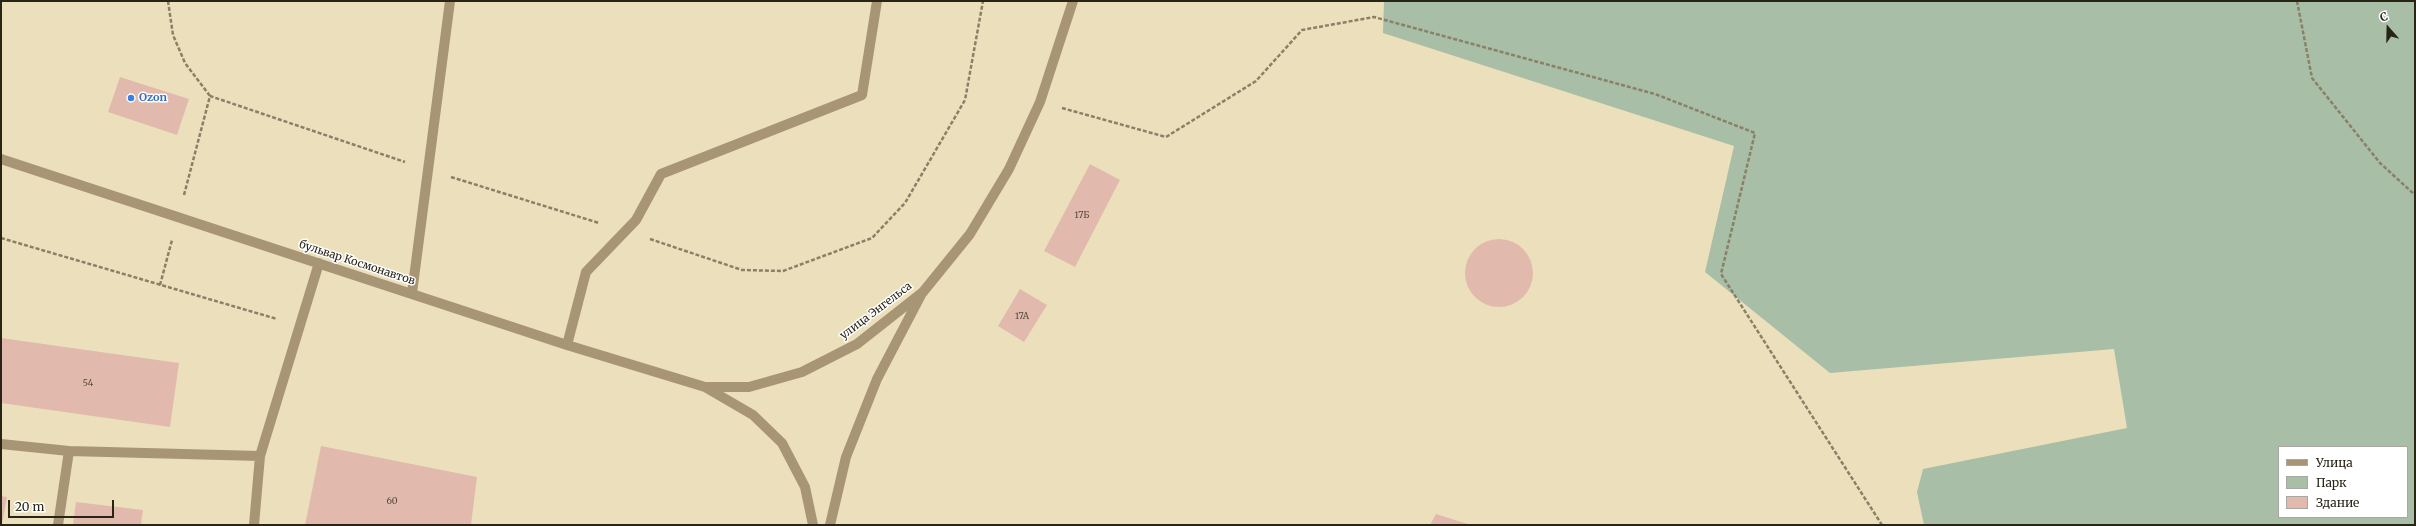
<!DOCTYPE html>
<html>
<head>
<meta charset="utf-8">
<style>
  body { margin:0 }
  #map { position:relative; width:2416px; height:526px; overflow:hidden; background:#ece0bc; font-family:Merriweather,serif }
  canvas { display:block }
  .frame { position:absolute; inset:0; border:2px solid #282416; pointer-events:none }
  .legend { position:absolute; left:2278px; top:446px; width:130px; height:72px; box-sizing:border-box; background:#fff; border:1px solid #a9a7a2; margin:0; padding:5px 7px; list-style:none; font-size:12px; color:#282416 }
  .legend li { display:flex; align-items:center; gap:8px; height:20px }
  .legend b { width:20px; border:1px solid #a9a7a2 }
  .north { position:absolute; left:2368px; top:8px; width:40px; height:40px; -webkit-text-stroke:3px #fff; paint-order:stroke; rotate:340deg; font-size:11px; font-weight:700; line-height:16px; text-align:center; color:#282416 }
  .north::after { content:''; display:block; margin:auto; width:14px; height:18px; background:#282416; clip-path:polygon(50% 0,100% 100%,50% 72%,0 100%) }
  .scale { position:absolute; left:8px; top:500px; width:106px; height:18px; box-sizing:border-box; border:2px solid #282416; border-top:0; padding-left:5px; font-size:12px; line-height:14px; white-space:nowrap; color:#282416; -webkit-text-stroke:3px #fff; paint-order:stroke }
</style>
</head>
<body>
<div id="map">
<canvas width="2416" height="526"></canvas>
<div class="frame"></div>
<ul class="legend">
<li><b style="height:5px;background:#a89575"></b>Улица</li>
<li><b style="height:11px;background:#a8bea6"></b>Парк</li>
<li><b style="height:11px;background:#e1baad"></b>Здание</li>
</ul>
<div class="north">С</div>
<div class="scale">20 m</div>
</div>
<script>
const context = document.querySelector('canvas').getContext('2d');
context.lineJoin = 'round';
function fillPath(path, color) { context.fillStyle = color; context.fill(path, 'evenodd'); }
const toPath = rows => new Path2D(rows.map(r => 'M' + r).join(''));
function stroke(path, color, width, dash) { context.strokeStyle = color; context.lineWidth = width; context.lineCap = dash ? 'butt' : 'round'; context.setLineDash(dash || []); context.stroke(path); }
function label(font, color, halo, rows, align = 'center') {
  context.font = font + ' Merriweather,serif'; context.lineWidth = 3; context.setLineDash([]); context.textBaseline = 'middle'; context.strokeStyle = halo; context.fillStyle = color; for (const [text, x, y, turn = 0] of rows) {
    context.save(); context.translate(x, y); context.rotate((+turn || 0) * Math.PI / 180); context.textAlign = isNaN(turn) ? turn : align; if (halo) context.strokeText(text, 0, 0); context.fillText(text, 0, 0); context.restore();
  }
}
const green = toPath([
  [1384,1,2415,1,2415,525,1924,525,1917,492,1923,469,2127,428,2114,349,1830,373,1705,272,1734,146,1383,33],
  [2279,447,2407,447,2407,517,2279,517]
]);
const building = toPath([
  [120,77,189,99,177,135,108,112],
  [1090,164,1120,180,1075,267,1044,251],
  '1465 273a34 34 0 1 1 68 0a34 34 0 1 1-68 0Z',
  [1020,289,1047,305,1024,342,998,326],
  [1,338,179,363,170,427,1,403],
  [321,446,477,477,471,525,305,525],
  [1,496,7,497,2,524,1,524],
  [76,502,143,510,141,525,73,525],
  [1436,514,1471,525,1430,525]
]);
const path = toPath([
  [168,1,173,35,185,63,210,96],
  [2297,1,2312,78,2380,163,2415,195],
  [1062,108,1166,137,1256,81,1302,30,1374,17,1655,94,1755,133,1721,274,1882,525],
  [451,177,599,223],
  [184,195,210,96,405,162],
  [1,238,277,319],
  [650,239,742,270,783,271,872,238,905,203,965,100,983,1],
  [160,285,172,240]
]);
const minor = toPath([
  [1,159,567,345,705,387,753,415,782,443,805,487,813,525],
  [412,293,450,1],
  [567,345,586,272,636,220,661,174,862,95,877,1],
  [707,387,749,387,802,372,857,344,923,292,970,234,1009,169,1040,102,1073,1],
  [1,444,69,451],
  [58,525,69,451,260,456],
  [254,525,260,456,319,263],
  [830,525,846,457,877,379,921,295]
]);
const markers = [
  [131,98,4,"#3f7fe0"]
];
const numberNames = [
  ["17Б",1082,215],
  ["17А",1022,316],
  ["54",88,383],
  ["60",392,501]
];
const shopNames = [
  ["Ozon",139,98]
];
const streetNames = [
  ["бульвар Космонавтов",357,263,18],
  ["улица Энгельса",876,311,-37]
];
fillPath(green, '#a8bea6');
fillPath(building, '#e1baad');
stroke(path, '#888067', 2.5, [4, 2]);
stroke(minor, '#a89575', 10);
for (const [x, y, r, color] of markers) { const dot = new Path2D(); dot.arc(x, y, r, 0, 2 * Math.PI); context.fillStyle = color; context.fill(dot); stroke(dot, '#fff', 1.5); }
label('9px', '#564a3c', null, numberNames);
label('bold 11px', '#366cbe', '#fff', shopNames, 'left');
label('11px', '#282416', '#fff', streetNames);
</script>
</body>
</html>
